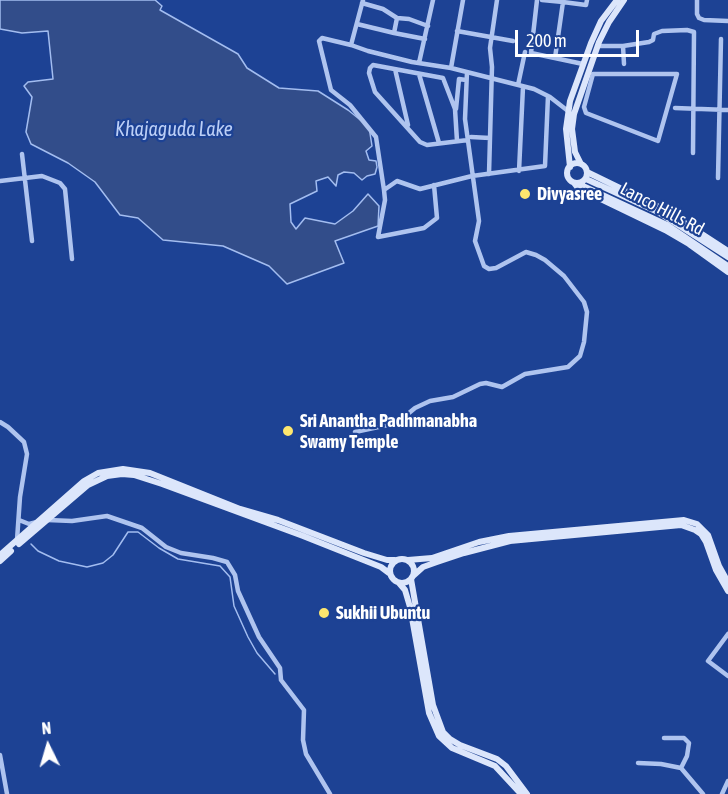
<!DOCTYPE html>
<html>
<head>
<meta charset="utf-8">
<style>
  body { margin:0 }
  #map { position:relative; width:728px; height:794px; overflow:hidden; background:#1d4294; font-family:"Asap Condensed",sans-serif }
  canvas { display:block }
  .north { position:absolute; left:18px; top:716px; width:60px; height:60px; -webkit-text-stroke:4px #1d4294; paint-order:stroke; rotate:355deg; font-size:16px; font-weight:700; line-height:24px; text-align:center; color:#fff }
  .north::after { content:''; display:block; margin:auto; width:21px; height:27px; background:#fff; clip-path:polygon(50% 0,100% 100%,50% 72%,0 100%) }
  .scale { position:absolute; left:515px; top:30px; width:124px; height:27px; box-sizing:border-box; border:3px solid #fff; border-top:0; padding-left:8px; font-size:18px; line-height:21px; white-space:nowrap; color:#fff; -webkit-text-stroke:4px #1d4294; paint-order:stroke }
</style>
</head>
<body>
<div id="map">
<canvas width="728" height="794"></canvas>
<div class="north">N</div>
<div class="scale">200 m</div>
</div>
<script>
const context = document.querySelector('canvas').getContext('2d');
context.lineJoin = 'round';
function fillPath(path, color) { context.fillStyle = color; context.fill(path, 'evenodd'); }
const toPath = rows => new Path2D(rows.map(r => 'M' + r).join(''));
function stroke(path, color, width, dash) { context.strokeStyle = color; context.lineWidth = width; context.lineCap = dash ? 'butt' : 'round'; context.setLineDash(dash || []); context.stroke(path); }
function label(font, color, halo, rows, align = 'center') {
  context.font = font + ' "Asap Condensed",sans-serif'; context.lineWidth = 4.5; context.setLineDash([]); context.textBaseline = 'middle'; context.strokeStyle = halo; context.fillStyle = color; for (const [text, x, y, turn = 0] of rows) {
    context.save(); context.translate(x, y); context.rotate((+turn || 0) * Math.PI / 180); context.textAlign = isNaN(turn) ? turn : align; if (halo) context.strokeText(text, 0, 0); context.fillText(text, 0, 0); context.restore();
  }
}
const water = toPath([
  [0,0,155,0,162,6,160,10,238,54,247,68,279,88,318,91,348,110,369,127,372,146,366,151,369,160,376,161,377,167,375,174,367,176,362,180,354,173,344,172,338,175,336,186,328,177,316,181,317,191,290,204,291,222,296,229,305,218,335,224,353,211,368,194,379,206,378,226,335,241,344,263,287,284,269,266,223,246,163,240,138,218,120,215,95,182,68,163,31,144,26,132,32,97,24,86,28,82,53,79,48,31,22,33,0,29,0,0]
]);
const stream = toPath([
  [31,544,38,551,59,561,87,567,103,563,113,555,128,532,138,532,159,548,178,559,220,566,230,577,234,606,248,637,257,653,275,674]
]);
const street = toPath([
  [537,0,531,53,583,64],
  [542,0,563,2],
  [697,0,697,14,699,18,704,20,728,21],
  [362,3,383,9,397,18,409,19,428,26],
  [357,24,394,33,397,18],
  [457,31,513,41],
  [394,33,425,39],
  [351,45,363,0],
  [598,46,623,46,649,42,653,40,654,34,662,31,687,30,694,32,693,153],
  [623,46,624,64],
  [555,58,563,2,586,5,587,0],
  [419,63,433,0],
  [451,68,463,0],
  [395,69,408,125],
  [419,74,439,143],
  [593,74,677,74,658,141,586,113,584,107,593,74],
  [466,80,459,79,456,109,455,109,443,78,373,65,370,68,369,73,375,92,420,142,427,145,468,140],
  [518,85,525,52],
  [548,96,545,166,472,176,420,189,397,181,384,190,376,137,350,105,331,90,319,41,322,38,351,45,368,51,412,62,451,68,534,89,550,97,568,111],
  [675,108,728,110],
  [455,109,457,141],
  [471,137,490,138],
  [22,154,32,241],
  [519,171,523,87],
  [489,174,492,67,490,48,497,0],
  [718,178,721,39],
  [0,181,42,176,60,183,65,189,72,259],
  [384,190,385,200,378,237,424,228,437,218,434,185],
  [0,422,8,427,24,442,27,454,20,497,17,540],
  [355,432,397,423,415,408,430,401,453,397,480,384,486,383,502,387,525,374,568,367,580,356,584,342,587,312,584,302,564,276,545,260,536,255,526,252,496,268,489,269,484,266,475,241,479,221,465,119,467,72],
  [19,520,29,524,37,522],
  [48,520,72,521,107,516,142,528,166,547,181,553,213,558,227,562,235,575,238,591,259,637,280,668,281,680,304,710,303,740,306,754,330,794],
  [728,634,708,661,728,676],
  [664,738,684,738,689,743,687,756,681,768],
  [0,755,7,794],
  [638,763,661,764,681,768,703,794],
  [722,794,728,781]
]);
const secondary = toPath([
  '567 173a10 10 0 1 1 20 0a10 10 0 1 1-20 0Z',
  [581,164,575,152,572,129,574,114,599,42,609,22,624,0],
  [570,167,566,129,570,101,591,43,601,21,617,0],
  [587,172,665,210,728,251],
  [586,179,658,212,728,257],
  [574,183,578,188,665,230,689,244,728,272],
  [580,183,583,186,667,225,728,266],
  [19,544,88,485,107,476,122,474,134,475,162,484,303,536,381,567,389,573],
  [0,555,84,481,98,473,123,469,150,473,240,509,278,520,364,553,387,560,395,560],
  '390 571a12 12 0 1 1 24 0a12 12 0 1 1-24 0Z',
  [408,560,432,558,479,542,509,536,684,520,697,524,708,535,719,566,728,582],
  [0,561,11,551],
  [413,576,423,567,437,562,464,553,510,541,681,525,695,530,701,534,706,542,716,570,728,591],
  [411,579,433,705,443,732,450,739,460,745,497,759,506,766,527,794],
  [399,583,405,590,410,607,429,713,439,736,452,748,495,766,521,794]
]);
const markers = [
  [525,194,6,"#fee76e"],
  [288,431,6,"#fee76e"],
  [324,613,6,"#fee76e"]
];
const poiNames = [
  ["Divyasree",537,194],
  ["Sri Anantha Padhmanabha",300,421],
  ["Swamy Temple",300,442],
  ["Sukhii Ubuntu",336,613]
];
const streetNames = [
  ["Lanco Hills Rd",662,209,28]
];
const waterNames = [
  ["Khajaguda Lake",174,130]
];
fillPath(water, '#324d8a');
stroke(water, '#a3bdf0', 1.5);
stroke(stream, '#a3bdf0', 1.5);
stroke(street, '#afc4ef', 4.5);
stroke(secondary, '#dce6fb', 6);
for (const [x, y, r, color] of markers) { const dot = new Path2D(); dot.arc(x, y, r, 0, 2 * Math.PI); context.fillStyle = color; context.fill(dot); stroke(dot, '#1d4294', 2); }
label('bold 18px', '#fff', '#1d4294', poiNames, 'left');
label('18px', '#fff', '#1d4294', streetNames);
label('italic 20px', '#bccff6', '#1d4294', waterNames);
</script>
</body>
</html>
